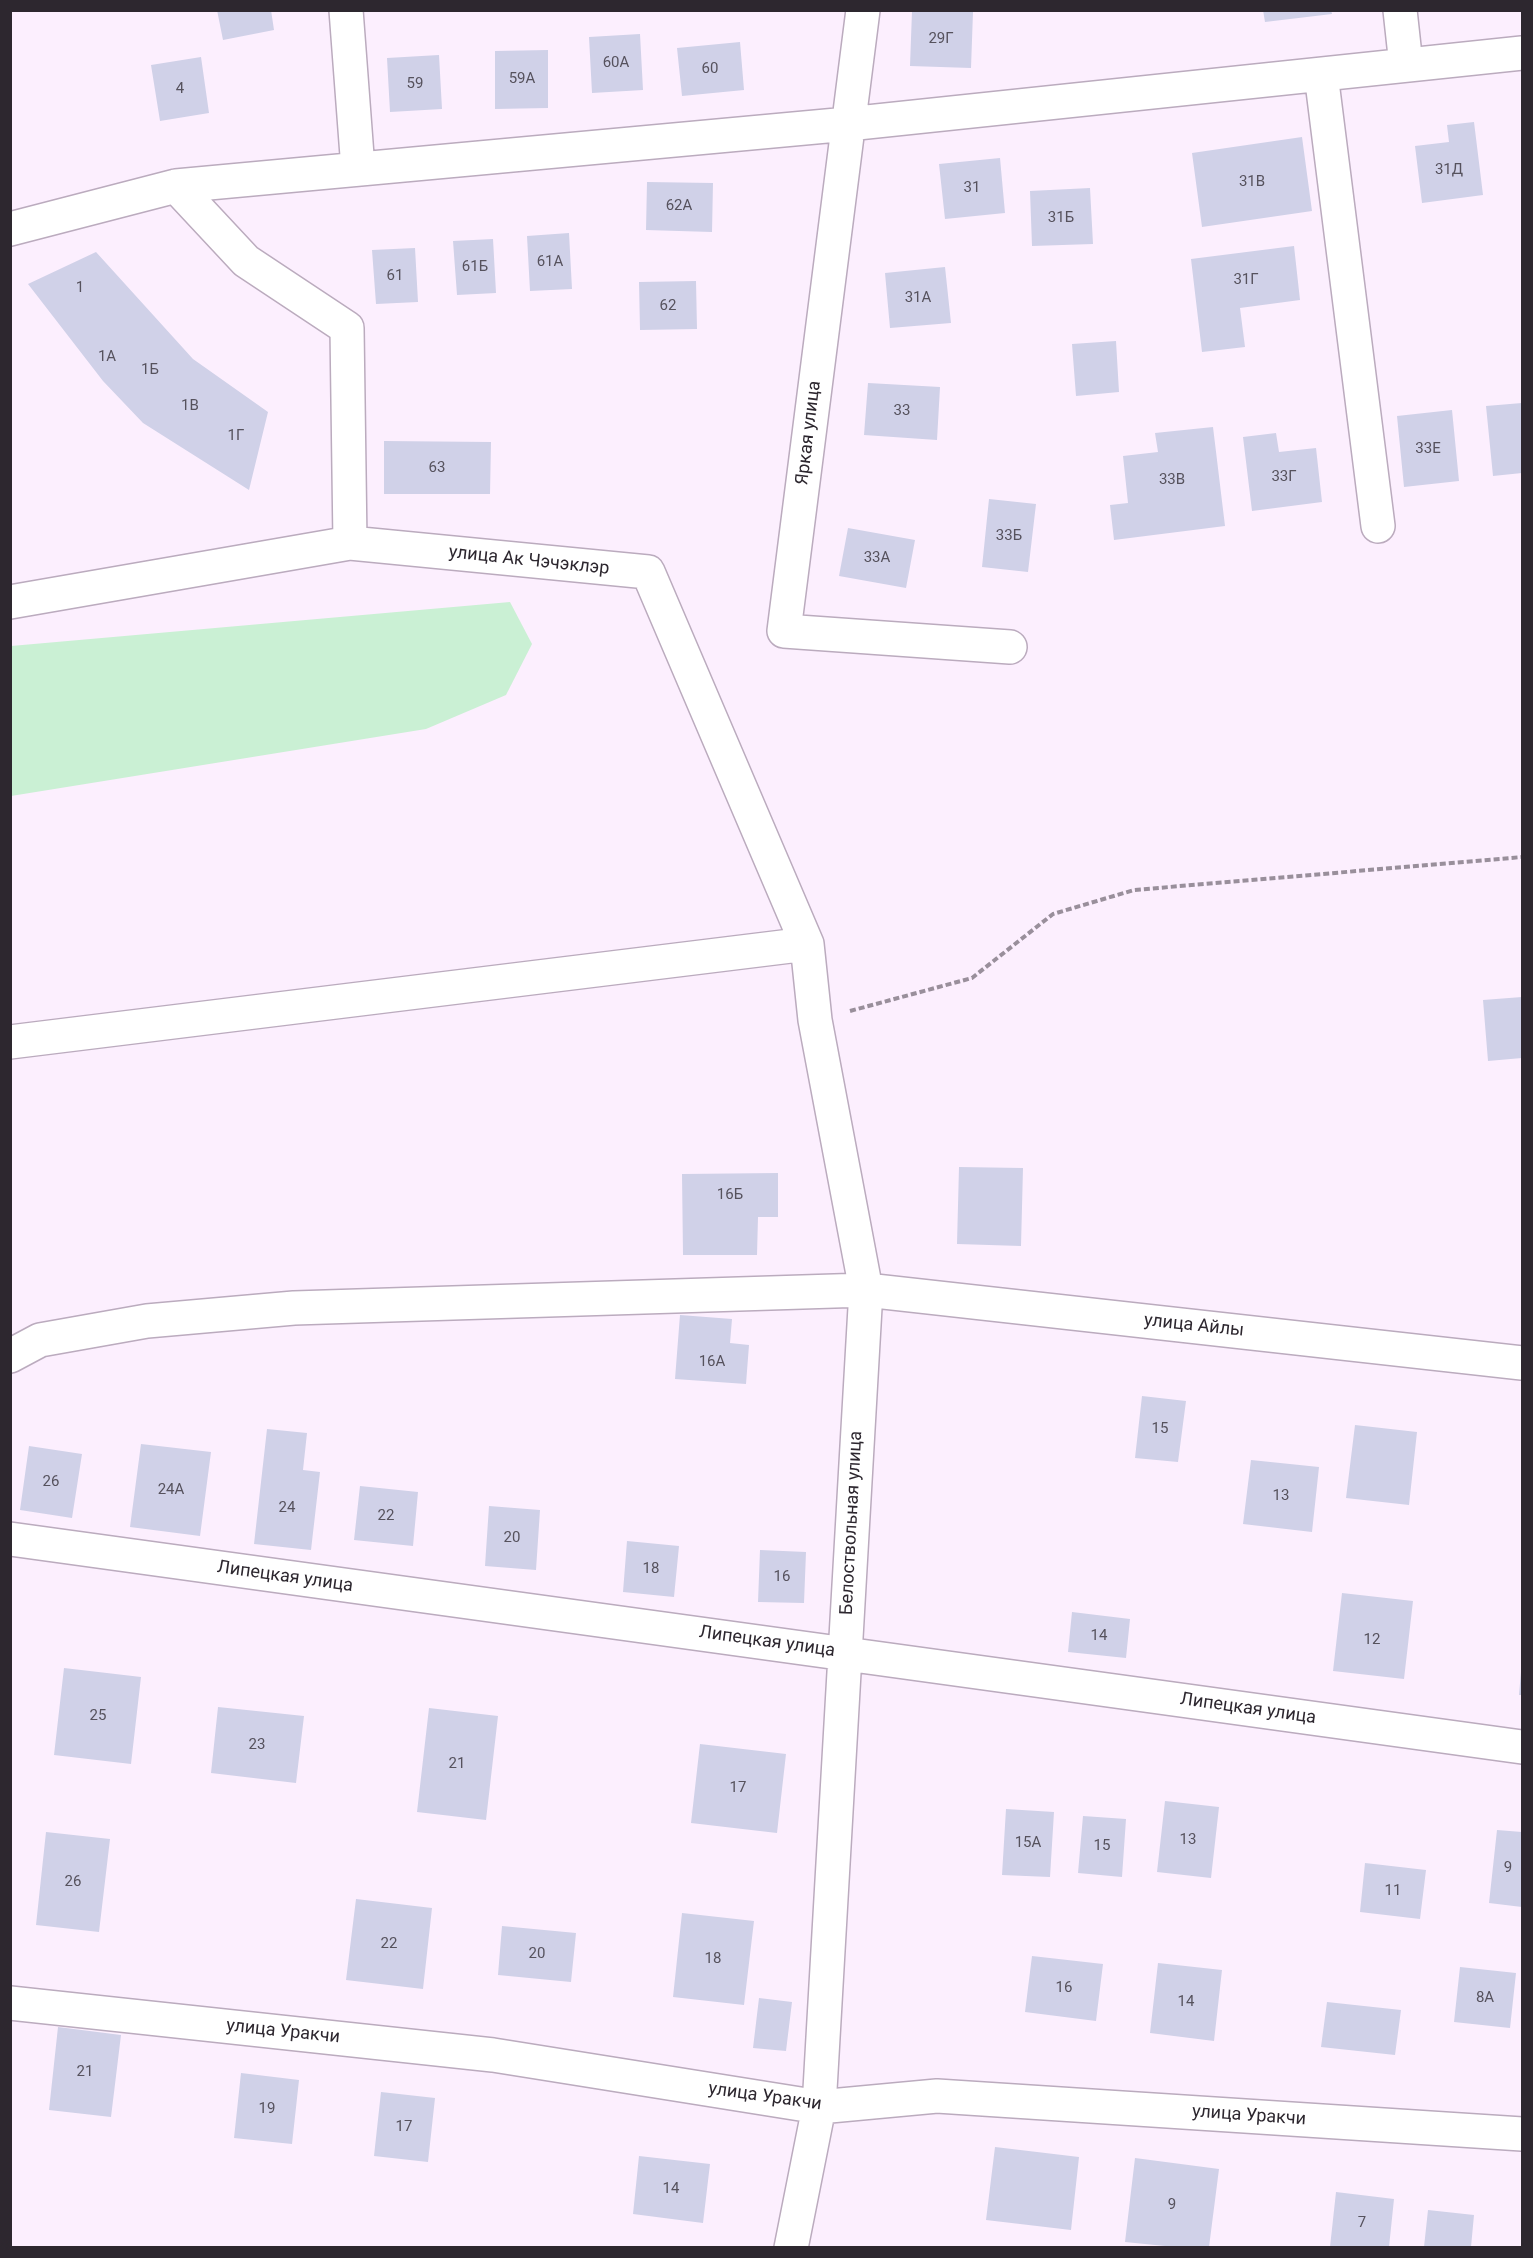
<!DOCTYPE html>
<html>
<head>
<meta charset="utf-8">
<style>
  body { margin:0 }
  #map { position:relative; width:1533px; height:2258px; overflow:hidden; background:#fceffe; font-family:Roboto,sans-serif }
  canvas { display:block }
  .frame { position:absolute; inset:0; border:12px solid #2d272f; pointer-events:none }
</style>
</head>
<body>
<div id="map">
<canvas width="1533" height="2258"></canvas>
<div class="frame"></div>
</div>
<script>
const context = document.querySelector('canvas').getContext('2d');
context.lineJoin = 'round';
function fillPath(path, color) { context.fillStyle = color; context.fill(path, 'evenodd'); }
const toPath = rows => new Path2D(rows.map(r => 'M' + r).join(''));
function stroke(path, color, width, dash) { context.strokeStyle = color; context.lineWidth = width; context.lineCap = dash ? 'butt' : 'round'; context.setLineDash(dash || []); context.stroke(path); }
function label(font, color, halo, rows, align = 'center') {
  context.font = font + ' Roboto,sans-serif'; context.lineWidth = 4.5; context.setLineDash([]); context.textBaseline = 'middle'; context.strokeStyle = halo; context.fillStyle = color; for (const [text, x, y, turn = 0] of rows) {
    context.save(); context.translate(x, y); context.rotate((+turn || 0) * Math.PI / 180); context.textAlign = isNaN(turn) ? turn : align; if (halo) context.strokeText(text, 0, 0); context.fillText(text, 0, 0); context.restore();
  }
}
const green = toPath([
  [510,602,532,644,506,695,426,729,11,796,11,646]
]);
const building = toPath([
  [217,10,271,10,274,30,223,40],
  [1263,10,1331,10,1332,14,1265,22],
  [912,11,973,12,971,68,910,66],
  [640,34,643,90,592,93,589,37],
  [740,42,744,90,682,96,677,48],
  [548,50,548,108,495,109,495,51],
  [439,55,442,109,390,112,387,58],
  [201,57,209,113,160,121,151,65],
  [1474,122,1483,195,1422,203,1415,146,1449,142,1447,125],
  [1302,137,1312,211,1202,227,1192,153],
  [1000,158,1005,213,945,219,939,164],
  [647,182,713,183,712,232,646,230],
  [1090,188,1093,244,1032,246,1030,191],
  [569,233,572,289,530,291,527,236],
  [493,239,496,293,457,295,453,241],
  [1294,246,1300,300,1240,308,1245,347,1202,352,1191,259],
  [415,248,418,302,376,304,372,250],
  [96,252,193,359,268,412,249,490,143,423,103,381,28,284],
  [945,267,951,323,890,328,885,273],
  [696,281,697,329,640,330,639,282],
  [1116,341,1119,392,1076,396,1072,344],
  [868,383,940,387,937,440,864,435],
  [1522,403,1522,473,1493,476,1486,406],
  [1452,410,1459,481,1404,487,1397,416],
  [1213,427,1225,526,1114,540,1110,505,1128,503,1123,456,1158,452,1155,433],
  [1276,433,1279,452,1316,448,1322,502,1252,511,1243,437],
  [384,441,491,442,490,494,384,494],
  [989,499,1036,504,1028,572,982,567],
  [848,528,915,540,906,588,839,576],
  [1522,997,1522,1058,1488,1061,1483,1000],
  [959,1167,1023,1168,1021,1246,957,1244],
  [778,1173,778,1217,758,1217,757,1255,683,1255,682,1174],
  [680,1315,732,1319,730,1343,749,1345,746,1384,675,1379],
  [1142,1396,1186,1401,1178,1462,1135,1458],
  [1355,1425,1417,1432,1409,1505,1346,1498],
  [267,1429,307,1433,303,1470,320,1472,311,1550,254,1544],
  [141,1444,211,1452,200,1536,130,1527],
  [29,1446,82,1454,72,1518,20,1510],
  [1251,1460,1319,1467,1312,1532,1243,1524],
  [360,1486,418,1492,413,1546,354,1540],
  [489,1506,540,1510,536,1570,485,1566],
  [627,1541,679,1546,674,1597,623,1592],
  [760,1550,806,1552,804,1603,758,1602],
  [1342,1593,1413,1601,1404,1679,1333,1671],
  [1072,1612,1130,1619,1126,1658,1068,1652],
  [64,1668,141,1677,131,1764,54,1755],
  [1521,1672,1522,1672,1522,1695,1519,1695],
  [218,1707,304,1716,296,1783,211,1773],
  [429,1708,498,1716,486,1820,417,1812],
  [700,1744,786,1754,777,1833,691,1823],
  [1165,1801,1219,1807,1211,1878,1157,1872],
  [1006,1809,1054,1812,1050,1877,1002,1875],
  [1083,1816,1126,1819,1122,1877,1078,1873],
  [1497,1830,1522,1832,1522,1907,1489,1903],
  [46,1832,110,1839,99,1932,36,1925],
  [1365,1863,1426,1870,1420,1919,1360,1912],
  [356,1899,432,1908,423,1989,346,1980],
  [682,1913,754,1921,744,2005,673,1997],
  [502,1926,576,1933,571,1982,498,1975],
  [1032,1956,1103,1964,1096,2021,1025,2012],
  [1158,1963,1222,1970,1214,2041,1150,2033],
  [1460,1967,1516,1973,1510,2028,1454,2022],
  [759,1998,792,2002,786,2051,753,2048],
  [1327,2002,1401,2010,1395,2055,1321,2047],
  [58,2027,121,2035,111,2117,49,2110],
  [241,2073,299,2080,292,2144,234,2138],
  [381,2092,435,2098,428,2162,374,2156],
  [995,2147,1079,2157,1071,2230,986,2220],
  [639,2156,710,2164,703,2223,633,2214],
  [1135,2158,1219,2169,1209,2247,1175,2247,1125,2242],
  [1336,2192,1394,2199,1389,2247,1330,2247],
  [1428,2210,1474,2215,1471,2247,1424,2247]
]);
const path = toPath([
  [850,1011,972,978,1053,914,1134,890,1522,857]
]);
const minor = toPath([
  [346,10,358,169],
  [863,10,784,631,1010,647],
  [1400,10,1406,65],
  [1321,74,1378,526],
  [176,186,848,124,1522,53],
  [10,229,176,186,246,261,347,328,350,543],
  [10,602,350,543,648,572,807,944,815,1020,866,1290,819,2107,791,2248],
  [10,1042,807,944],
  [10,1356,40,1340,147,1321,294,1308,866,1290,1522,1363],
  [10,1539,1522,1747],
  [10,2003,493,2055,819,2107,937,2096,1522,2134]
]);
const numberNames = [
  ["29Г",941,39],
  ["60А",616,63],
  ["60",710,69],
  ["59А",522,79],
  ["59",415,84],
  ["4",180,89],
  ["31Д",1449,170],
  ["31В",1252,182],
  ["31",972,188],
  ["62А",679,206],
  ["31Б",1061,218],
  ["61А",550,262],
  ["61Б",475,267],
  ["61",395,276],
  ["31Г",1246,280],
  ["1",80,288],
  ["31А",918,298],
  ["62",668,306],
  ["1А",107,357],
  ["1Б",150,370],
  ["1В",190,406],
  ["33",902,411],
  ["1Г",236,436],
  ["33Е",1428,449],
  ["63",437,468],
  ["33Г",1284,477],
  ["33В",1172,480],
  ["33Б",1009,536],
  ["33А",877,558],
  ["16Б",730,1195],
  ["16А",712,1362],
  ["15",1160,1429],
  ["26",51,1482],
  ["24А",171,1490],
  ["13",1281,1496],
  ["24",287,1508],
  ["22",386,1516],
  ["20",512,1538],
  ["18",651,1569],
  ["16",782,1577],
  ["14",1099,1636],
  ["12",1372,1640],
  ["25",98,1716],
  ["23",257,1745],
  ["21",457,1764],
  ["17",738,1788],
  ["13",1188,1840],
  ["15А",1028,1843],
  ["15",1102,1846],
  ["9",1508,1868],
  ["26",73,1882],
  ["11",1393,1891],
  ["22",389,1944],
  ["20",537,1954],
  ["18",713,1959],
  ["16",1064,1988],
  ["8А",1485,1998],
  ["14",1186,2002],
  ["21",85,2072],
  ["19",267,2109],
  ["17",404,2127],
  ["14",671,2189],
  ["9",1172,2205],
  ["7",1362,2223]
];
const streetNames = [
  ["Яркая улица",809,433,-83],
  ["улица Ак Чэчэклэр",529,561,6],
  ["улица Айлы",1194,1326,6],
  ["Белоствольная улица",852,1523,-87],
  ["Липецкая улица",285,1577,8],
  ["Липецкая улица",767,1642,8],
  ["Липецкая улица",1248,1709,8],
  ["улица Уракчи",283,2032,6],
  ["улица Уракчи",765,2097,8],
  ["улица Уракчи",1249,2116,4]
];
fillPath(green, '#caf0d4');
fillPath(building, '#d0d1e8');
stroke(minor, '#bbabbe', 36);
stroke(path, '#998f9b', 4, [6, 3]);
stroke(minor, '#fff', 33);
label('15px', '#56525d', null, numberNames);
label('18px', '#2d272f', '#fff', streetNames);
</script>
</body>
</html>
